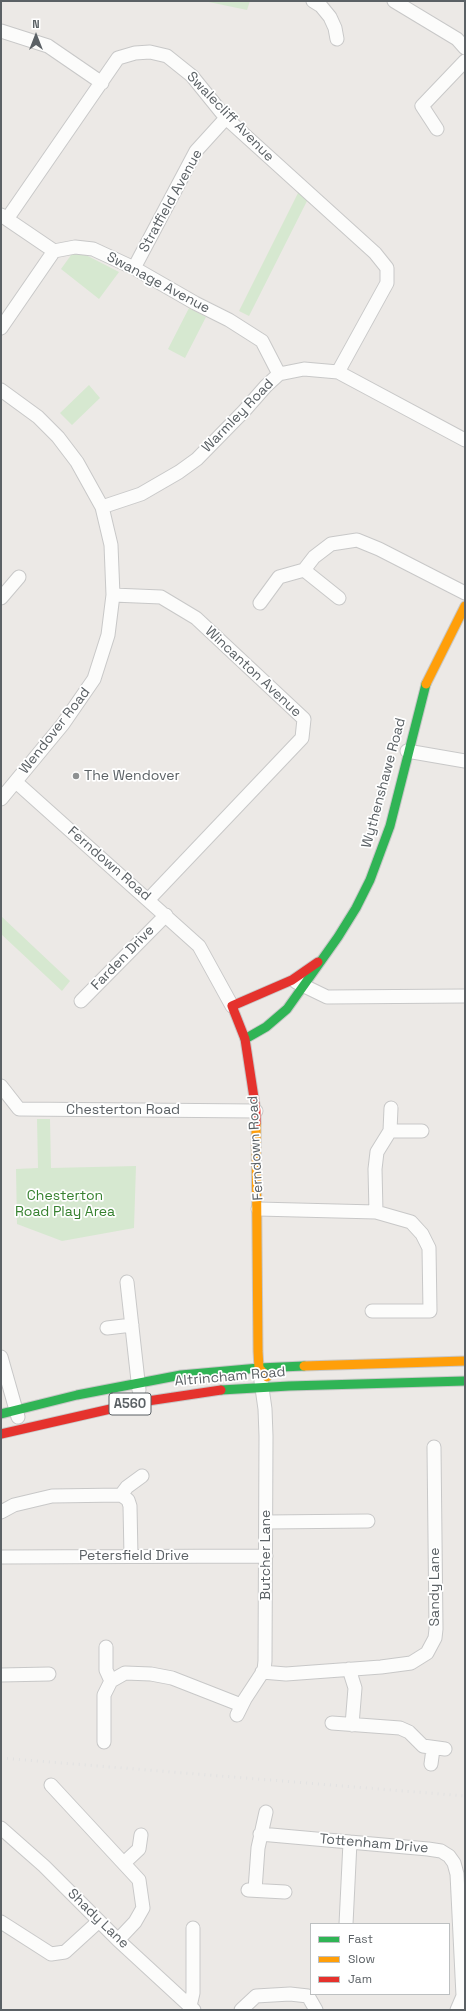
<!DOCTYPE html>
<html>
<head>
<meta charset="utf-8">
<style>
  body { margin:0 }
  #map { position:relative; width:466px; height:2011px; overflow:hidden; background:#ece9e6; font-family:"Space Grotesk",sans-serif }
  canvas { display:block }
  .frame { position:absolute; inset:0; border:2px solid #5b6165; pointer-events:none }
  .legend { position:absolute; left:310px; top:1923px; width:140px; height:72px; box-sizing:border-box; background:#fff; border:1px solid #bdc0c1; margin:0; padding:5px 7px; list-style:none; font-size:12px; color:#5b6165 }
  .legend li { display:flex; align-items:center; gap:8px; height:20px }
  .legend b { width:20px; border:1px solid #bdc0c1 }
  .north { position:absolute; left:16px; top:16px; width:40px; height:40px; -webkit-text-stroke:3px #fff; paint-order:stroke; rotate:0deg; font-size:11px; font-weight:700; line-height:16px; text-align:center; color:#5b6165 }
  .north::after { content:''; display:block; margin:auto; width:14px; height:18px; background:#5b6165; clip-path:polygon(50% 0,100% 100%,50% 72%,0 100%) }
</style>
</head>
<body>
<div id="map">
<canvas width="466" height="2011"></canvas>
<div class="frame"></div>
<ul class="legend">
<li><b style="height:5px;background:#30b455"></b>Fast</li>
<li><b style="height:5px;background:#ff9f0a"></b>Slow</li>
<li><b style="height:5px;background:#e5322d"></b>Jam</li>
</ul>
<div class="north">N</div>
</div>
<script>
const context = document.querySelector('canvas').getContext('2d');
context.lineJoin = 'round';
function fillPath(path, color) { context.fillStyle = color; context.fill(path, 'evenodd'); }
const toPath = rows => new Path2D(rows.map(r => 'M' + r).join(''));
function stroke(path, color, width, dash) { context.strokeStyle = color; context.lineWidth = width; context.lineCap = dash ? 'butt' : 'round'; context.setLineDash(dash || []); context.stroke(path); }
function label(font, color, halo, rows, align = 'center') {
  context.font = font + ' "Space Grotesk",sans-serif'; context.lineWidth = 3.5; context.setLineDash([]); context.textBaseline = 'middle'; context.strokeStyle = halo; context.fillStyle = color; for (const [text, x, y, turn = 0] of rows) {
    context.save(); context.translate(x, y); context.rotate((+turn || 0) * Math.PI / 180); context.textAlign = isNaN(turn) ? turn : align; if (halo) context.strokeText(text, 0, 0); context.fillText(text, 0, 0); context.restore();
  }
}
const green = toPath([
  [204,1,250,1,247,10],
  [299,191,308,199,249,316,239,311],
  [74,251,78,251,119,272,99,299,61,269],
  [189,308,206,317,185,358,168,349],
  [89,385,100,398,72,425,60,413],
  [1,916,70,981,62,991,1,934],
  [37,1119,50,1119,51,1168,136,1166,134,1228,62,1241,17,1224,16,1169,38,1168]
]);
const street = toPath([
  [313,1,321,6,330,17,335,28,337,39],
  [394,1,457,39,465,48],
  [1,31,48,46,102,83],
  [437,129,422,106,465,61],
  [1,215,54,251],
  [7,219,118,58,135,53,150,52,167,56,192,76,226,118,375,253,387,268,387,283,338,372],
  [134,268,196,151,226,118],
  [1,328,54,251,75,247,93,249,134,268,195,303,229,320,262,341,279,374],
  [1,390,38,417,58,437,77,462,102,507,111,545,113,595,108,635,94,679,63,724,1,799],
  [102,507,141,494,179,472,197,459,244,411,266,386,279,374,304,369,338,372,465,440],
  [304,570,314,557,331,544,357,540,379,549,465,593],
  [113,595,161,597,196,618,304,719,302,738,149,899],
  [1,598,19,577],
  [260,603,279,577,304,570,339,598],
  [407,751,465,761],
  [16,782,199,946,232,1006],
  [296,982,327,997,465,996],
  [81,1001,166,915],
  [1,1086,19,1109,256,1111],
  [390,1131,422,1131],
  [258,1209,376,1212,411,1222,422,1234,429,1248,430,1311,372,1311],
  [376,1212,375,1169,377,1152,390,1131,391,1108],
  [127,1282,139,1390],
  [107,1328,132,1325],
  [1,1357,18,1417],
  [121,1495,127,1487,142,1476],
  [1,1512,14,1505,52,1496,121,1495,128,1500,130,1506,131,1556],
  [267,1522,368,1521],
  [1,1557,266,1556],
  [106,1647,106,1670,111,1681],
  [349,1669,355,1688,352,1725],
  [262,1672,286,1674,381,1667,411,1663,427,1653,435,1638,436,1629,434,1447],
  [1,1675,49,1674],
  [237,1715,245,1699,264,1670,265,1661,266,1436,265,1409,261,1381],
  [332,1723,400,1728,409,1732,423,1746,445,1749],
  [104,1742,104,1695,111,1681,125,1673,151,1674,172,1678,241,1705],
  [431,1764,433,1749],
  [51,1785,139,1880,143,1908,135,1922,118,1940],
  [1,1828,44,1866,118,1940,194,2010],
  [260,1834,428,1849,441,1851,449,1856,454,1863,457,1874,463,1996,457,2010],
  [124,1863,139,1849,141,1835],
  [248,1890,285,1892],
  [255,1890,258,1848,266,1812],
  [1,1922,51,1954,65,1952,99,1921],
  [346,1924,350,1842],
  [190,2006,193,1993,193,1928],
  [241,2010,256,1996,290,1994,308,1996,316,2010]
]);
const fast = toPath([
  [245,1039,266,1027,287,1009,338,937,356,908,370,880,390,826,426,684],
  [221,1390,289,1386,465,1381],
  [1,1414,77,1395,181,1375,259,1368,304,1366]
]);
const slow = toPath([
  [426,684,465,606],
  [256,1123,258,1351,259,1368,267,1377],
  [304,1366,465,1361]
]);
const jam = toPath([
  [256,1123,256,1111,245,1039,232,1006,292,980,318,962],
  [1,1434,141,1402,221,1390]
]);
const rail = toPath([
  [1,1758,465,1796]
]);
const markers = [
  [76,776,4,"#8e9192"]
];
const shields = [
  [130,1404,42]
];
const shieldNames = [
  ["A560",130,1404]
];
const streetNames = [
  ["Swalecliff Avenue",230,117,46],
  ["Stratfield Avenue",171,201,-61],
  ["Swanage Avenue",158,283,28],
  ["Warmley Road",238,416,-46],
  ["Wincanton Avenue",253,672,43],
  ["Wendover Road",55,731,-52],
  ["Wythenshawe Road",384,783,-75],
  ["Ferndown Road",109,864,41],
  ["Farden Drive",123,958,-46],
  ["Chesterton Road",123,1110],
  ["Ferndown Road",256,1148,-93],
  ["Altrincham Road",230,1377,-5],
  ["Butcher Lane",266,1555,-90],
  ["Petersfield Drive",134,1556],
  ["Sandy Lane",435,1587,-90],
  ["Tottenham Drive",374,1844,5],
  ["Shady Lane",98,1919,44]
];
const poiNames = [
  ["The Wendover",84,776]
];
const parkNames = [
  ["Chesterton",65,1196],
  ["Road Play Area",65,1212]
];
fillPath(green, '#d6e8d0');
stroke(street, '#c8c8c8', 15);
stroke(fast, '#c7c7c7', 11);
stroke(slow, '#c7c7c7', 11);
stroke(jam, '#c7c7c7', 11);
stroke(street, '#fcfcfb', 13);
stroke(fast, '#30b455', 9);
stroke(slow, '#ff9f0a', 9);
stroke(jam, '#e5322d', 9);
stroke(rail, '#e2e2e2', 3, [1, 5]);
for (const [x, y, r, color] of markers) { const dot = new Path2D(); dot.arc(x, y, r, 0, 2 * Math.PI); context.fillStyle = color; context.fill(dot); stroke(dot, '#fff', 1.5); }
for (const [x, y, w] of shields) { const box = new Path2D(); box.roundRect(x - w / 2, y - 11, w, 22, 3); context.fillStyle = '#fff'; context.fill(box); stroke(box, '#5b6165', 1); }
label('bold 13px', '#5b6165', null, shieldNames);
label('14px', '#5b6165', '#fff', streetNames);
label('14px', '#5b6165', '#fff', poiNames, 'left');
label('14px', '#36812f', '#fff', parkNames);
</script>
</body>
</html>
